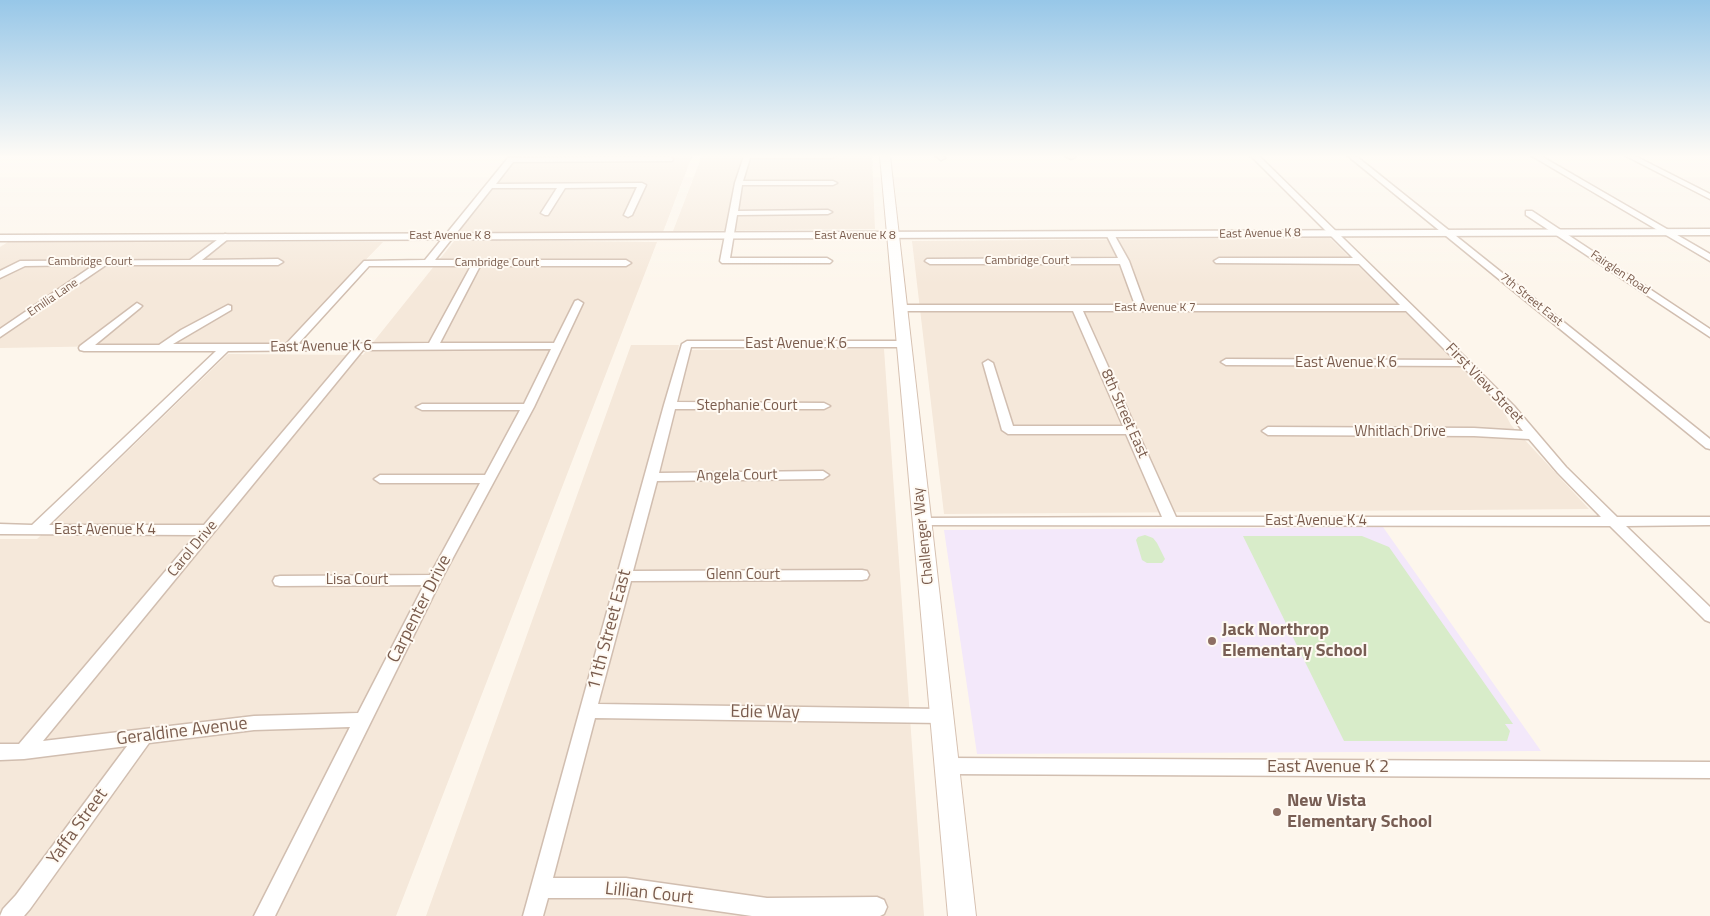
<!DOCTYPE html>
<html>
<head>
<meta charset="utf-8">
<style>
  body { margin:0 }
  canvas { display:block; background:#fdf6ec }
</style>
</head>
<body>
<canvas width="1710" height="916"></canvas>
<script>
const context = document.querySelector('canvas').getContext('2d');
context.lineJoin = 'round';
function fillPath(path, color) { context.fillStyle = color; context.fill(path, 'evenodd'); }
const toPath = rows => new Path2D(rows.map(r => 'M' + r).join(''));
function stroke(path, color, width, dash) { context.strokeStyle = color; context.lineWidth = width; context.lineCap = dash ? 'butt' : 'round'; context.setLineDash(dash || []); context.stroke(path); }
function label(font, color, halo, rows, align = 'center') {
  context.font = font + ' "Titillium Web",sans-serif'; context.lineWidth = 4; context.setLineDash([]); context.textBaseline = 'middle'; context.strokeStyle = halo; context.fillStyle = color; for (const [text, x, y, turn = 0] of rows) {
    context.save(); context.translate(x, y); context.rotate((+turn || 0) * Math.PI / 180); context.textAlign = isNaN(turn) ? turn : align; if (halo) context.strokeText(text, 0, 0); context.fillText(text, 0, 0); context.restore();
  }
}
const residential = toPath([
  [519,156,692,156,663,232,456,232],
  [702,156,872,156,875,229,673,231],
  [1330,238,1502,408,1511,425,1589,509,944,514,912,241],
  [455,240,657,242,396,916,0,916,0,539,37,539,228,354,363,355],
  [8,242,383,242,285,343,0,348,0,247],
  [631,345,679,345,678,350,884,349,924,916,426,916]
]);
const education = toPath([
  [1383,527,1541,751,977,754,944,530]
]);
const green = toPath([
  [1145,535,1153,538,1157,543,1165,559,1162,563,1147,563,1142,560,1136,540,1138,537],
  [1243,536,1362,536,1389,547,1513,724,1505,724,1510,731,1507,741,1344,741]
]);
const minor = toPath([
  [744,156,835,156,832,158,750,158,743,181,833,181,837,183,833,185,742,185,738,211,828,210,832,212,828,214,737,215,730,258,827,258,832,261,830,263,722,263,720,261,735,183,744,156],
  [936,156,943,156,945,158,941,160,936,156],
  [1066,156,1074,156,1075,157,1071,159,1066,156],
  [1251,156,1259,156,1469,361,1514,406,1566,467,1617,517,1710,517,1710,525,1626,526,1710,607,1710,622,1705,620,1610,526,918,525,916,522,918,519,923,518,1162,517,1126,434,1008,434,1002,430,983,363,988,360,993,363,1013,426,1123,426,1073,311,901,311,896,308,901,305,1135,305,1120,264,930,264,925,261,927,259,1118,258,1107,236,1111,233,1115,236,1129,261,1145,305,1400,305,1359,264,1216,263,1214,261,1219,258,1353,258,1251,156],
  [1083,311,1406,311,1455,360,1226,359,1221,362,1226,365,1462,366,1506,410,1523,431,1474,428,1268,427,1262,431,1268,435,1474,436,1529,439,1558,473,1601,517,1176,517,1083,311],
  [1348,156,1356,156,1710,439,1710,449,1706,448,1348,156],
  [1532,156,1541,156,1710,254,1710,261,1532,156],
  [1626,156,1635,156,1710,194,1710,199,1626,156],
  [669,157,673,159,672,161,513,162,496,184,642,183,646,185,632,215,628,217,624,215,637,187,565,188,548,215,545,215,541,213,557,188,492,188,435,260,626,260,631,263,626,266,480,266,440,343,554,343,575,301,578,300,583,303,534,407,441,580,275,916,254,916,350,727,254,730,149,743,30,909,24,916,0,916,3,909,16,895,127,746,24,759,0,760,0,744,19,744,196,535,0,534,0,524,32,525,216,351,84,351,80,350,79,348,80,346,137,303,142,306,140,308,95,345,159,345,181,330,228,305,231,306,231,310,173,344,286,344,364,261,425,260,508,158,669,157],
  [369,266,471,266,429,343,298,344,369,266],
  [551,349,524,404,422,404,416,407,422,410,520,410,485,475,380,475,374,479,380,483,480,483,430,575,280,576,275,577,273,581,275,585,280,586,424,585,358,713,254,716,43,741,363,350,551,349],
  [352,350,204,525,49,525,228,351,352,350],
  [1526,211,1532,211,1710,329,1710,337,1526,215,1526,211],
  [225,234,228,235,228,239,202,260,278,259,283,262,278,265,106,265,0,337,0,329,94,265,25,266,0,278,0,271,20,261,190,260,225,234],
  [687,341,905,341,910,344,905,347,691,347,677,402,824,403,830,406,824,409,675,409,659,473,823,471,829,475,823,479,657,481,633,571,862,570,867,571,869,575,867,579,862,580,631,581,598,704,941,709,947,711,950,716,947,721,941,723,595,718,553,878,626,878,767,898,877,897,884,900,887,907,884,914,880,916,752,916,626,898,548,898,543,916,523,916,664,405,682,344,687,341],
  [947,758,1710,762,1710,778,947,774,941,771,938,766,941,761,947,758]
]);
const tertiary = toPath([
  [1710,229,1710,235,0,241,0,235,1710,229]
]);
const secondary = toPath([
  [880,156,890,156,976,916,948,916,880,156]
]);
const markers = [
  [1212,641,5,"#8d6e63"],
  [1277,812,5,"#8d6e63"]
];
const farStreetnames = [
  ["East Avenue K 8",1260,234,-1],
  ["East Avenue K 8",450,236],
  ["East Avenue K 8",855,236],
  ["Cambridge Court",1027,261],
  ["Cambridge Court",90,262],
  ["Cambridge Court",497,263],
  ["Fairglen Road",1620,273,34],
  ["Emilia Lane",53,298,-34],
  ["7th Street East",1531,300,39],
  ["East Avenue K 7",1155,308]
];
const streetNames = [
  ["East Avenue K 6",796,344],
  ["East Avenue K 6",321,347,-1],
  ["East Avenue K 6",1346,363],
  ["First View Street",1484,384,46],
  ["Stephanie Court",747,406],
  ["8th Street East",1124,414,66],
  ["Whitlach Drive",1400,432],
  ["Angela Court",737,476,-1],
  ["East Avenue K 4",1316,521],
  ["East Avenue K 4",105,530],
  ["Challenger Way",924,536,-96],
  ["Carol Drive",193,549,-50],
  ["Glenn Court",743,575],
  ["Lisa Court",357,580]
];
const nearStreetnames = [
  ["Carpenter Drive",420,609,-63],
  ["11th Street East",610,630,-75],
  ["Edie Way",765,713,1],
  ["Geraldine Avenue",182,732,-7],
  ["East Avenue K 2",1328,768],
  ["Yaffa Street",78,827,-54],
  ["Lillian Court",649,894,6]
];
const nearEducationnames = [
  ["Jack Northrop",1222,631],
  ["Elementary School",1222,652],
  ["New Vista",1287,802],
  ["Elementary School",1287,823]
];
fillPath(residential, '#f5e8da');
fillPath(education, '#f3e8fa');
fillPath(green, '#d8ecc9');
stroke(minor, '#d1beb0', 3);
stroke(tertiary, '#d1beb0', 3);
stroke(secondary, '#d6c0b0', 2);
fillPath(minor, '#fff');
fillPath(tertiary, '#fff');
fillPath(secondary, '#fff');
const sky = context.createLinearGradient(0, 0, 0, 284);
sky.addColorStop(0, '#97c7e8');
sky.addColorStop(0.55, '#fefbf6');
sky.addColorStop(1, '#fefbf600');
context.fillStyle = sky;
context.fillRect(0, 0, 1710, 284);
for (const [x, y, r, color] of markers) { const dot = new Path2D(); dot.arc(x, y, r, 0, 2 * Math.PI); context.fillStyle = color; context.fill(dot); stroke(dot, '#fffaf3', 2); }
label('12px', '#7a5c4d', '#fffaf3', farStreetnames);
label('15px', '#7a5c4d', '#fffaf3', streetNames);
label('18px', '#7a5c4d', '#fffaf3', nearStreetnames);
label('bold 18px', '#785e54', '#fffaf3', nearEducationnames, 'left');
</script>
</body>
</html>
